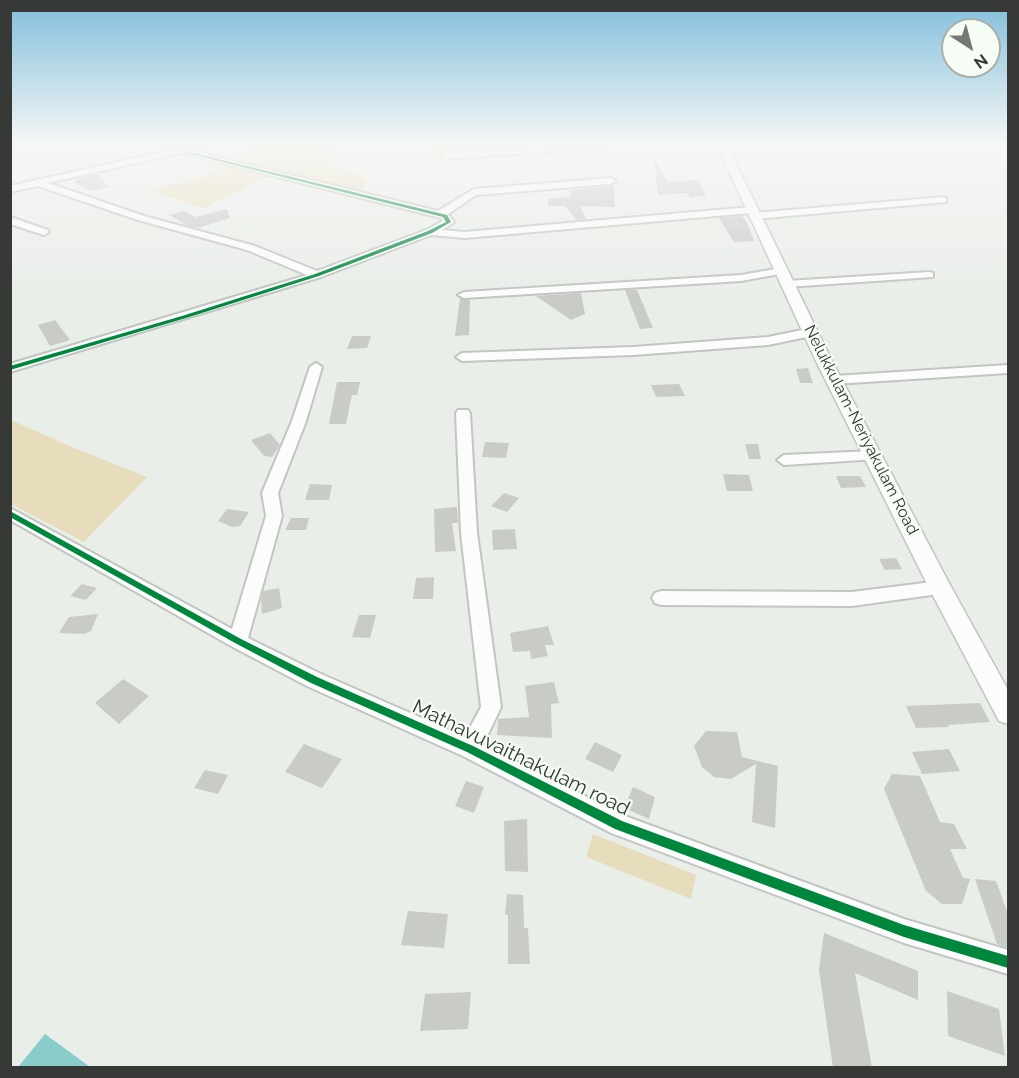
<!DOCTYPE html>
<html>
<head>
<meta charset="utf-8">
<style>
  body { margin:0 }
  #map { position:relative; width:1019px; height:1078px; overflow:hidden; background:#eaeee9; font-family:Raleway,sans-serif }
  canvas { display:block }
  .frame { position:absolute; inset:0; border:12px solid #363935; pointer-events:none }
  .north { position:absolute; left:941px; top:18px; width:60px; height:60px; box-sizing:border-box; background:#f6fdf4; border:2px solid #a9afa8; border-radius:50%; rotate:144deg; font-size:16px; font-weight:700; line-height:24px; text-align:center; color:#363935 }
  .north::after { content:''; display:block; margin:auto; width:21px; height:27px; background:#757874; clip-path:polygon(50% 0,100% 100%,50% 72%,0 100%) }
</style>
</head>
<body>
<div id="map">
<canvas width="1019" height="1078"></canvas>
<div class="frame"></div>
<div class="north">N</div>
</div>
<script>
const context = document.querySelector('canvas').getContext('2d');
context.lineJoin = 'round';
function fillPath(path, color) { context.fillStyle = color; context.fill(path, 'evenodd'); }
const toPath = rows => new Path2D(rows.map(r => 'M' + r).join(''));
function stroke(path, color, width, dash) { context.strokeStyle = color; context.lineWidth = width; context.lineCap = dash ? 'butt' : 'round'; context.setLineDash(dash || []); context.stroke(path); }
function label(font, color, halo, rows, align = 'center') {
  context.font = font + ' Raleway,sans-serif'; context.lineWidth = 4.5; context.setLineDash([]); context.textBaseline = 'middle'; context.strokeStyle = halo; context.fillStyle = color; for (const [text, x, y, turn = 0] of rows) {
    context.save(); context.translate(x, y); context.rotate((+turn || 0) * Math.PI / 180); context.textAlign = isNaN(turn) ? turn : align; if (halo) context.strokeText(text, 0, 0); context.fillText(text, 0, 0); context.restore();
  }
}
const green = toPath([
  [242,143,357,143,334,152,330,163,368,180,360,192,280,171,203,208,155,192,175,182,183,184,216,171,209,167,228,159,242,165,254,160,244,155,255,149],
  [441,143,499,143,501,148,425,157],
  [11,420,74,448,147,477,84,542,11,504],
  [593,834,696,875,691,899,586,857]
]);
const water = toPath([
  [45,1034,90,1067,18,1067]
]);
const building = toPath([
  [654,159,668,182,698,180,706,196,690,197,688,193,658,195],
  [97,174,109,187,92,191,75,183,77,179],
  [614,186,615,207,580,206,586,219,577,220,565,206,548,206,548,199,572,196,569,190],
  [227,209,230,218,198,228,186,225,169,215,185,211,195,217],
  [742,216,747,222,754,241,734,242,719,218],
  [625,290,637,290,653,328,640,329],
  [581,293,585,314,571,320,536,296],
  [460,298,470,300,469,335,455,336],
  [55,320,70,340,50,346,38,325],
  [352,336,371,336,367,348,347,349],
  [808,368,813,383,800,383,796,369],
  [337,382,360,382,357,395,352,395,346,424,329,424],
  [679,384,685,396,656,397,651,385],
  [270,433,280,445,272,457,264,456,251,440],
  [485,442,509,443,506,458,482,457],
  [745,444,758,444,761,459,749,459],
  [723,474,749,475,753,491,727,491],
  [836,476,860,476,866,487,841,488],
  [310,484,332,485,329,500,305,500],
  [504,493,519,498,507,512,491,506],
  [457,507,458,523,452,523,456,551,435,552,434,509],
  [227,509,249,512,240,526,232,527,218,521],
  [291,518,309,518,306,530,285,530],
  [515,529,517,549,493,550,492,530],
  [896,558,902,569,885,570,879,559],
  [434,577,433,599,413,599,416,578],
  [82,584,97,588,86,600,70,596],
  [279,588,282,608,262,614,261,600,263,591],
  [98,614,91,631,84,634,59,633,69,617],
  [359,615,376,615,370,638,352,637],
  [548,626,554,645,545,645,548,656,531,659,530,651,513,652,510,633],
  [123,679,149,696,119,724,95,703],
  [554,682,559,703,551,704,552,738,497,735,498,719,529,717,525,686],
  [980,703,990,722,948,725,949,727,916,728,906,706],
  [706,731,737,732,742,757,778,766,775,828,752,822,756,764,731,779,714,777,702,767,694,746],
  [595,742,622,755,613,772,585,759],
  [304,744,342,759,322,788,285,772],
  [949,749,960,771,922,774,912,752],
  [205,770,228,775,218,794,194,788],
  [892,774,920,776,940,822,954,824,967,849,950,849,963,878,970,879,962,904,942,904,926,891,884,789],
  [466,781,484,787,474,813,455,806],
  [633,787,655,797,649,819,624,808],
  [527,819,528,872,505,871,504,821],
  [975,879,996,881,1008,914,1008,948,997,944],
  [507,894,523,895,524,928,528,928,530,964,508,964,508,915,505,915],
  [408,911,448,914,444,948,401,945],
  [824,933,918,971,918,1000,855,973,872,1068,833,1068,819,970],
  [947,991,999,1009,1005,1056,948,1036],
  [471,992,468,1029,420,1031,425,994]
]);
const minor = toPath([
  [202,143,219,143,192,151,438,211,474,189,611,178,616,181,611,184,476,195,448,214,454,222,442,230,465,232,751,207,756,210,751,213,465,238,431,235,321,277,10,372,10,364,307,275,247,250,138,220,38,186,10,192,10,186,202,143],
  [181,153,441,218,443,221,426,230,317,271,255,246,144,216,48,183,181,153],
  [598,143,646,143,642,145,445,159,441,156,445,153,598,143],
  [943,197,946,198,946,202,754,219,749,216,754,213,943,197],
  [10,217,48,230,49,232,44,235,10,224,10,217],
  [781,268,785,269,785,273,741,281,464,298,458,295,464,292,741,275,781,268],
  [929,272,933,273,933,277,787,287,781,284,787,281,929,272],
  [812,328,816,329,816,335,768,345,633,355,462,361,456,357,462,353,633,347,768,337,812,328],
  [316,363,322,367,306,421,278,493,282,516,248,638,321,674,465,737,481,707,461,533,456,413,458,410,468,410,470,413,477,533,501,707,483,745,625,816,904,919,1008,950,1008,974,904,943,611,833,463,756,307,686,231,646,10,520,10,508,232,629,266,516,262,493,292,421,310,367,316,363],
  [1008,365,1008,373,834,384,827,380,834,376,1008,365],
  [873,451,878,453,880,456,878,459,784,465,777,460,784,455,873,451],
  [940,581,946,583,949,588,946,593,852,606,661,605,655,603,652,598,655,593,661,591,852,592,940,581]
]);
const major = toPath([
  [716,143,726,143,831,359,950,585,1008,690,1008,724,999,721,929,588,815,359,716,143]
]);
const cycleway = toPath([
  [182,150,447,215,451,222,432,233,319,276,186,318,10,370,10,366,182,316,315,274,428,231,446,222,443,217,182,152,182,150],
  [10,511,241,639,317,677,473,746,622,821,904,925,1008,956,1008,968,904,937,615,829,467,752,311,683,235,643,10,517,10,511]
]);
const streetNames = [
  ["Nelukkulam-Neriyakulam Road",861,430,63]
];
const nearStreetnames = [
  ["Mathavuvaithakulam road",521,758,26]
];
fillPath(green, '#e7dcbc');
fillPath(water, '#88cdca');
fillPath(building, '#c9cbc7');
stroke(minor, '#c2c5c2', 4);
stroke(major, '#c2c5c2', 3);
fillPath(minor, '#fcfcfc');
fillPath(major, '#fcfcfc');
fillPath(cycleway, '#00873e');
const sky = context.createLinearGradient(0, 0, 0, 294);
sky.addColorStop(0, '#81bedc');
sky.addColorStop(0.49, '#f6f7f5');
sky.addColorStop(1, '#f6f7f500');
context.fillStyle = sky;
context.fillRect(0, 0, 1019, 294);
label('16px', '#363935', '#f6fdf4', streetNames);
label('20px', '#363935', '#f6fdf4', nearStreetnames);
</script>
</body>
</html>
